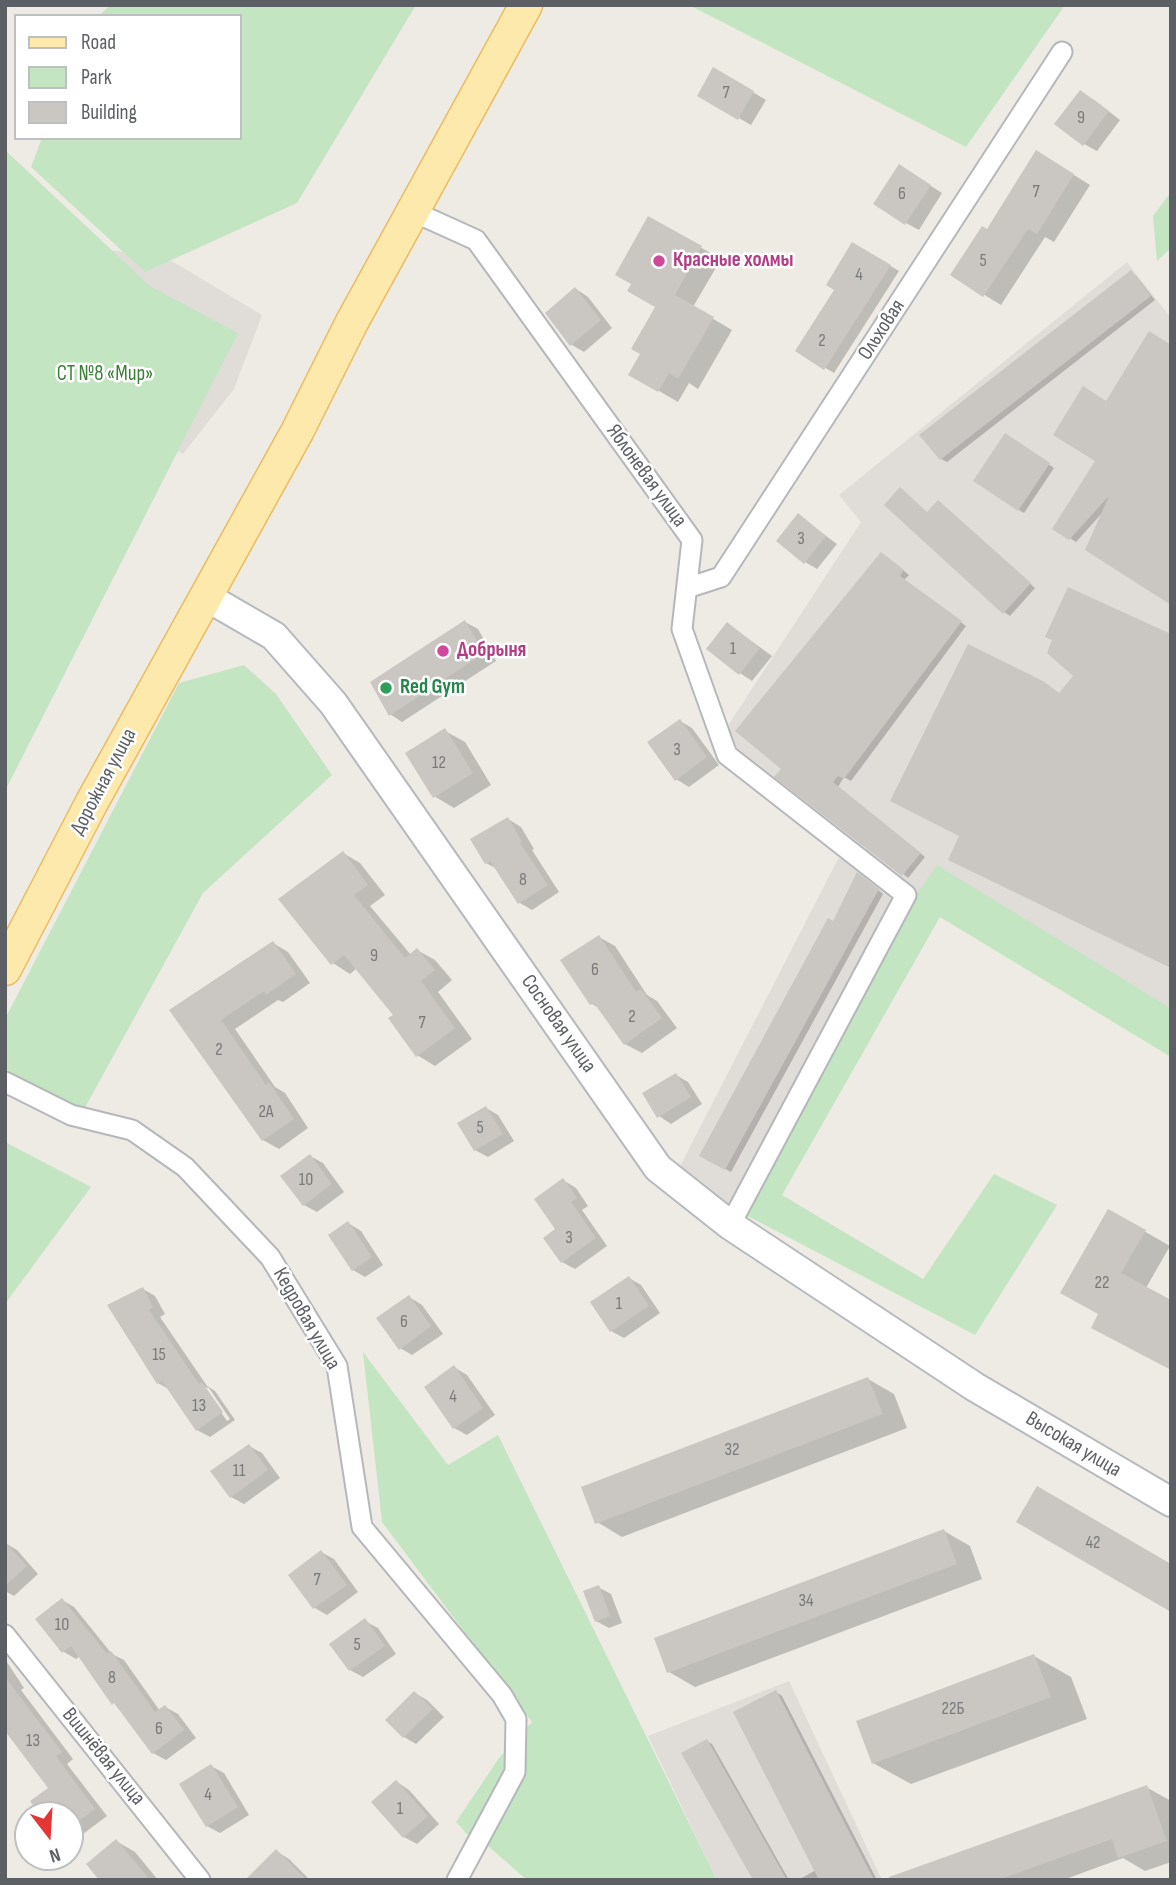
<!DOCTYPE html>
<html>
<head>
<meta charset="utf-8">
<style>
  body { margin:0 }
  #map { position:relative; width:1176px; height:1885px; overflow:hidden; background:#eeebe4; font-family:"Sofia Sans Condensed",sans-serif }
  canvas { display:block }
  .frame { position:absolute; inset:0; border:7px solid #5c6064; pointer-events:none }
  .legend { position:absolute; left:14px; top:14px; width:228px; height:126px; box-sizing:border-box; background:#fff; border:2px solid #bebfc1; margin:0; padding:9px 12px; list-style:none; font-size:21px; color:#5c6064 }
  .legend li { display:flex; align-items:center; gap:14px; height:35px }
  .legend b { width:35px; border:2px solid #bebfc1 }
  .north { position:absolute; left:14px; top:1801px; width:70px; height:70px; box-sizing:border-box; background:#fff; border:2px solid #bebfc1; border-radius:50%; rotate:163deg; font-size:19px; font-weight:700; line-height:28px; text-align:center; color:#5c6064 }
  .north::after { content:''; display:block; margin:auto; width:24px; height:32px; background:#e33635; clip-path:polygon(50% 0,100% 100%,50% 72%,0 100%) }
</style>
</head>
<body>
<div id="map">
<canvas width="1176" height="1885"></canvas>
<div class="frame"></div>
<ul class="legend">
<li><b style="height:9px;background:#fce9ab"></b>Road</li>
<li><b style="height:19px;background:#c4e5c1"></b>Park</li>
<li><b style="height:19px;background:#cac6c1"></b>Building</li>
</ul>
<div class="north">N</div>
</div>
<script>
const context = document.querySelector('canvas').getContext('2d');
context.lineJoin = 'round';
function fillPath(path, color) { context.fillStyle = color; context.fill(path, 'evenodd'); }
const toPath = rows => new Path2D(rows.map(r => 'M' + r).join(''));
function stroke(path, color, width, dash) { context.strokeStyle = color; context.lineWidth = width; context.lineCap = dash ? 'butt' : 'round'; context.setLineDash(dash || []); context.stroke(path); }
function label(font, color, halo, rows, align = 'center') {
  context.font = font + ' "Sofia Sans Condensed",sans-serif'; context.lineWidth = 5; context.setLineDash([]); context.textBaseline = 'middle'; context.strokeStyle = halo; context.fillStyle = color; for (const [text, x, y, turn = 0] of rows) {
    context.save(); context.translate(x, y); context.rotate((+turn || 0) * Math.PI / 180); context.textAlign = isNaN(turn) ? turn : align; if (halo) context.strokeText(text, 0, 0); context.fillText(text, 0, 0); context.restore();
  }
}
const industrial = toPath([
  [107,250,165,257,262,315,234,389,183,454,5,342,5,325],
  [1127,262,1171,318,1171,1008,937,866,742,1213,677,1172,837,861,848,843,752,769,731,744,729,724,861,522,839,495],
  [789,1681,882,1880,717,1880,648,1736]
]);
const green = toPath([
  [110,5,416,5,297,203,145,272,31,167,42,138,240,138,240,16,99,16],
  [689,5,1065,5,966,147],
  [5,150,150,286,238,333,5,791],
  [1171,192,1171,248,1157,261,1153,216],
  [244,665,276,694,332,775,203,893,82,1113,34,1099,5,1067,5,1019,179,683],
  [937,865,1171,1008,1171,1057,940,917,782,1195,923,1279,994,1174,1057,1205,975,1335,742,1213,912,901],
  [5,1142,91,1187,5,1304],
  [363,1352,448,1465,498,1435,717,1880,527,1880,488,1846,470,1837,456,1822,499,1758,532,1722,382,1522]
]);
const shadow = toPath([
  [714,69,766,100,751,125,699,95],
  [1093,99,1120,120,1097,151,1084,144],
  [1053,162,1090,185,1054,242,1045,237,1001,305,952,275,988,231],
  [912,174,942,193,919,230,906,223],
  [649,218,721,259,693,307,732,330,698,389,689,383,678,402,630,374,642,354,657,306],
  [853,244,899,271,834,373,797,351,836,289],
  [1131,272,1136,276,1155,300,947,462,941,459],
  [576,289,588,297,612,328,584,352,572,345,548,313],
  [1084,389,1171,603,1103,512,1076,542,1054,528,1097,461],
  [1011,439,1054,468,1024,513,1019,510],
  [938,502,1035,588,1010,616,1004,612,928,513],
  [799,516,837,544,817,569,805,562],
  [887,557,909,575,904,580,966,626,851,781,844,777,838,787,925,857,908,878,783,768],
  [465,622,478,629,496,661,402,722,390,714],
  [728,624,772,656,752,681,740,673],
  [680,721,692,728,719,765,689,787,676,779],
  [445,731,465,742,491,785,454,808,434,796],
  [508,819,521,827,534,849,532,850,559,892,532,910,520,903,497,869,486,863],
  [343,853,360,863,385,895,370,906,411,955,417,950,435,960,452,980,438,992,472,1039,435,1066,417,1055,395,1015,357,968,350,974,333,963],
  [863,877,883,894,731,1172,701,1155,834,923],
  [599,937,615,946,647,995,657,1001,677,1028,642,1053,625,1044,599,1008,592,1004],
  [273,943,288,952,310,983,283,1002,278,1000,235,1029,275,1087,285,1093,308,1128,279,1149,263,1140,172,1011],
  [676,1075,688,1082,702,1104,671,1124,659,1116],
  [486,1108,498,1115,514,1141,488,1157,475,1150],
  [310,1156,323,1163,344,1192,317,1212,304,1205],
  [563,1180,576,1188,588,1206,582,1210,607,1246,575,1269,562,1262,558,1230],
  [1109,1211,1170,1246,1146,1288,1100,1313],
  [348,1223,361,1231,383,1265,365,1277,353,1270],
  [629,1278,641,1285,660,1313,624,1338,611,1331],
  [143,1289,155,1296,165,1314,160,1317,207,1386,215,1391,235,1420,210,1437,197,1430,170,1390,158,1383],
  [204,1387,209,1388,230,1419,227,1421],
  [409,1297,422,1305,443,1334,412,1355,400,1348],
  [454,1367,467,1375,495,1415,467,1435,454,1428],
  [868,1379,894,1394,907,1428,622,1537,597,1522],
  [249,1446,262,1453,280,1478,244,1504,231,1497],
  [944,1531,970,1546,982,1579,695,1687,669,1672],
  [5,1543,17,1550,38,1574,14,1596,5,1591],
  [321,1552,334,1559,358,1592,327,1615,315,1608],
  [598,1587,611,1594,622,1623,609,1628,596,1621],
  [62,1600,74,1607,112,1654,124,1660,160,1711,165,1707,178,1714,196,1738,166,1760,153,1753,80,1656,76,1659,64,1652],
  [365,1621,378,1628,396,1654,363,1677,350,1670,332,1644],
  [1034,1656,1071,1677,1087,1719,911,1784,873,1763],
  [5,1659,24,1688,21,1690,73,1759,67,1764,107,1816,71,1843,70,1815,42,1815,50,1788,5,1728],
  [776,1692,782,1696,877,1880,798,1880,816,1870],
  [415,1693,427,1700,444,1717,416,1744,404,1737],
  [707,1741,712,1744,789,1880,755,1880],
  [211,1766,224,1773,249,1815,220,1833,207,1826],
  [397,1782,409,1790,439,1824,417,1844,404,1837],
  [1146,1787,1171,1801,1171,1862,1145,1871,1123,1858,1063,1880,922,1880],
  [116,1841,135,1852,158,1880,101,1880],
  [276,1851,289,1859,310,1880,249,1880]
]);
const building = toPath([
  [713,67,754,91,738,120,697,96],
  [1080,90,1109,111,1083,146,1054,124],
  [1036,150,1074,174,1037,234,1028,229,983,297,950,275,982,226,987,229],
  [899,164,931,185,905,225,873,204],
  [648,216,702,246,675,295,714,317,678,379,669,373,658,392,628,375,640,354,631,349,655,307,627,291,631,284,615,275],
  [852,242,891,265,824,370,795,351,834,290,826,285],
  [1131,270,1151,296,940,460,919,435],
  [575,287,601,320,570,346,545,313],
  [1149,331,1171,345,1171,605,1085,550,1109,496,1069,540,1052,529,1095,461,1053,435,1083,386,1106,401],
  [1005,433,1050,463,1018,511,973,481],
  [900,487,927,512,938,500,1031,583,1003,614,884,505],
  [798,513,826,536,804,564,776,541],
  [881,552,904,570,900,576,962,621,844,779,838,776,833,782,921,853,902,876,774,777,781,769,735,731],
  [1068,587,1171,634,1171,968,948,860,959,836,890,801,968,644,1043,681,1059,693,1073,676,1047,653,1052,640,1045,637],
  [465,620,484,653,389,716,370,682],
  [727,622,760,648,739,675,706,649],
  [680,719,707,757,675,781,647,742],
  [445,728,473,773,433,798,405,753],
  [508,817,522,842,520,843,548,885,518,904,490,861,485,864,470,839],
  [343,851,368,885,354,895,405,958,417,948,435,970,421,981,455,1028,416,1057,388,1018,393,1015,344,955,331,965,278,899],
  [857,872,879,889,725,1170,699,1156,828,918,833,921],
  [599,935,636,992,641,989,662,1018,624,1045,594,1003,590,1005,560,960],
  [273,941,296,974,266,995,264,991,221,1020,266,1085,269,1082,294,1119,262,1141,169,1010],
  [676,1073,691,1097,657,1118,642,1093],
  [486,1106,503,1134,474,1151,457,1123],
  [310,1154,332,1184,303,1206,280,1176],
  [563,1178,577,1198,571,1202,596,1238,561,1263,543,1238,555,1229,534,1199],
  [1108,1209,1146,1230,1121,1273,1171,1300,1171,1370,1091,1328,1098,1314,1060,1293],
  [348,1221,372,1257,352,1271,328,1235],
  [629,1276,649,1306,610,1332,590,1302],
  [143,1287,153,1307,149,1310,199,1384,202,1382,223,1412,196,1431,162,1381,157,1384,107,1305],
  [409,1295,431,1326,399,1350,376,1318],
  [454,1365,483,1408,453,1429,424,1387],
  [868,1377,883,1414,595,1524,581,1487],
  [249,1444,268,1470,230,1498,210,1471],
  [1037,1486,1171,1564,1171,1612,1016,1522],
  [944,1529,957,1564,667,1673,654,1638],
  [5,1542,27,1566,5,1586],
  [321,1550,347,1585,313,1609,288,1575],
  [599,1585,610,1616,595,1622,583,1591],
  [62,1598,107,1654,111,1651,155,1712,165,1705,184,1730,152,1754,114,1703,112,1705,71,1646,62,1653,35,1619],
  [365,1618,385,1646,349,1671,329,1644],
  [1034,1654,1051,1697,872,1764,856,1721],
  [5,1677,62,1752,56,1756,95,1809,70,1827,70,1815,40,1815,30,1801,48,1788,5,1731],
  [776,1690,874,1880,819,1880,733,1712],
  [414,1691,433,1709,403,1738,385,1720],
  [707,1739,787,1880,753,1880,681,1753],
  [211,1764,238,1807,206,1827,179,1784],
  [396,1780,428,1816,403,1838,371,1802],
  [1147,1785,1167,1841,1118,1858,1112,1839,998,1880,889,1880,889,1877],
  [116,1839,150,1880,99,1880,86,1864],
  [276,1849,307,1880,245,1880]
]);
const street = toPath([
  [412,211,476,240,692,540,682,629,727,755,906,895,730,1225],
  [687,588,721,577,1062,52],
  [5,1082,71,1115,132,1130,185,1167,270,1257,337,1366,362,1527,502,1695,516,1719,515,1772,457,1880],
  [5,1635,200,1880]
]);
const secondary = toPath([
  [205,596,274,636,333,703,658,1168,730,1225,975,1387,1171,1502]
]);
const primary = toPath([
  [5,969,92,802,297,432,352,322,526,5]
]);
const markers = [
  [659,261,7,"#d1479c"],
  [443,651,7,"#d1479c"],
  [386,688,7,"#2e9e5b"]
];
const numberNames = [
  ["7",726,93],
  ["9",1081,118],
  ["7",1036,192],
  ["6",902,194],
  ["5",983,261],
  ["4",859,275],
  ["2",822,341],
  ["3",801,539],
  ["1",733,649],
  ["3",677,750],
  ["12",439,763],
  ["8",523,880],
  ["9",374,956],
  ["6",595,970],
  ["2",632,1017],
  ["7",422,1023],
  ["2",219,1050],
  ["2А",266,1112],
  ["5",480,1128],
  ["10",306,1180],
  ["3",569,1238],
  ["22",1102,1283],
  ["1",619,1304],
  ["6",404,1322],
  ["15",159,1355],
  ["4",453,1397],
  ["13",199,1406],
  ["32",732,1450],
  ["11",239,1471],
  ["42",1093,1543],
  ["7",317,1580],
  ["34",806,1601],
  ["10",62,1625],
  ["5",357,1645],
  ["8",112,1678],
  ["22Б",953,1709],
  ["6",159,1729],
  ["13",33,1741],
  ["4",208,1795],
  ["1",400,1809]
];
const hotelNames = [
  ["Красные холмы",673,261],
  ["Добрыня",457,651]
];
const streetNames = [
  ["Ольховая",882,330,-57],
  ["Яблоневая улица",646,476,54],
  ["Дорожная улица",104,782,-62],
  ["Сосновая улица",558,1024,55],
  ["Кедровая улица",306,1319,60],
  ["Высокая улица",1073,1445,31],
  ["Вишнёвая улица",103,1757,51]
];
const parkNames = [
  ["СТ №8 «Мир»",105,375]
];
const leisureNames = [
  ["Red Gym",400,688]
];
fillPath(industrial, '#e0ddd9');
fillPath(green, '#c4e5c1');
fillPath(shadow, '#0003');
fillPath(building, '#cac6c1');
stroke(street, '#b5b7bb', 23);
stroke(secondary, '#b6b9be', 32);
stroke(primary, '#edbb5f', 35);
stroke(street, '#fff', 19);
stroke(secondary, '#fff', 28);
stroke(primary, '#fce9ab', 32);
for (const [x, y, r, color] of markers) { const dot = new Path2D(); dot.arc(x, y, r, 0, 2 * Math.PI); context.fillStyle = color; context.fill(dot); stroke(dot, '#fff', 2.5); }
label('18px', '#787a7b', null, numberNames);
label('bold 21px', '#b23c85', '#fff', hotelNames, 'left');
label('21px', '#5c6064', '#fff', streetNames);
label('21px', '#398137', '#fff', parkNames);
label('bold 21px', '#27864d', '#fff', leisureNames, 'left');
</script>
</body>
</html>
